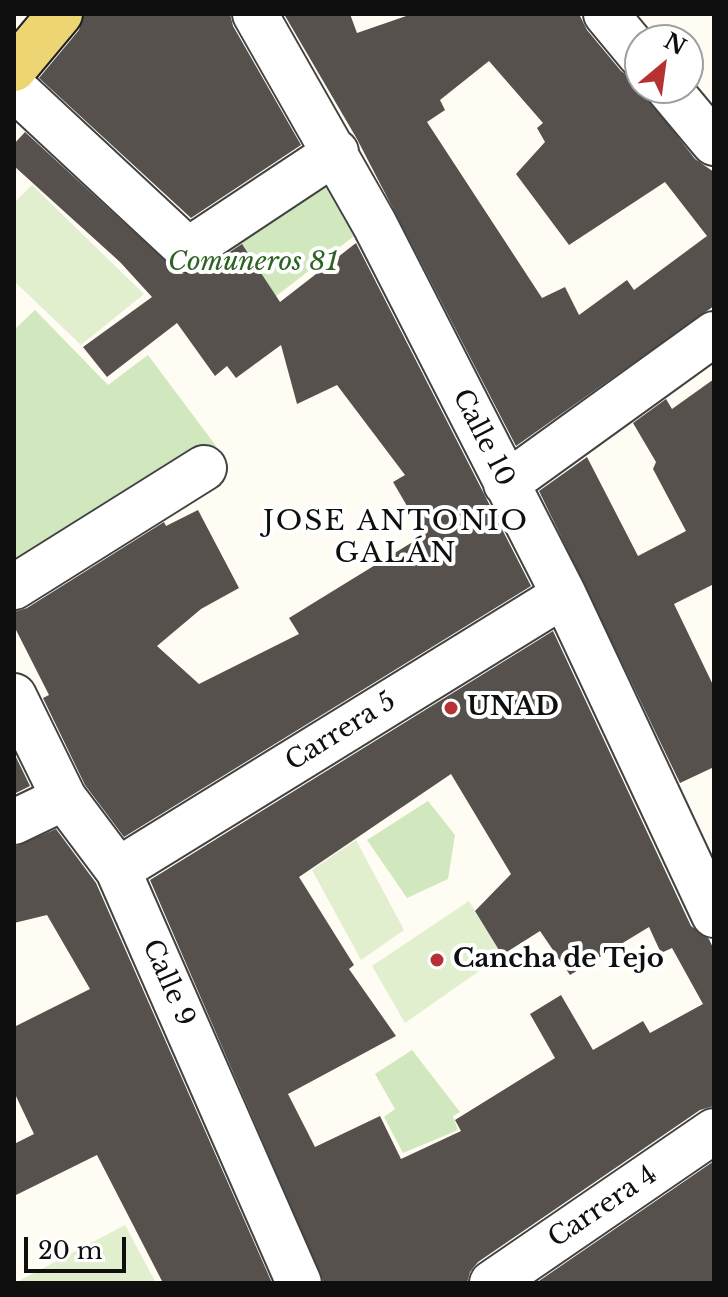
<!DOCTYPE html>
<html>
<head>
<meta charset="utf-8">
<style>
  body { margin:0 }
  #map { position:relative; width:728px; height:1297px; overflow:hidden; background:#fefcf3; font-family:"Libre Baskerville",serif }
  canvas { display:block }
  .frame { position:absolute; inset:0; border:16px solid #0f0f0f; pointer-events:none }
  .north { position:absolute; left:624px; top:24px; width:80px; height:80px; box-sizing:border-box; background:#fff; border:2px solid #9f9f9f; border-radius:50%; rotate:29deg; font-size:22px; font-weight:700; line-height:32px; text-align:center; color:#0f0f0f }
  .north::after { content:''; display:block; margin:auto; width:28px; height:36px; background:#b63132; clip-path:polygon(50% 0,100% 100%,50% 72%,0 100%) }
  .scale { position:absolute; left:24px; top:1237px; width:102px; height:36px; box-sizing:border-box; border:4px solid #0f0f0f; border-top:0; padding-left:10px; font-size:24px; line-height:28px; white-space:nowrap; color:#0f0f0f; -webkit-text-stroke:6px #fff; paint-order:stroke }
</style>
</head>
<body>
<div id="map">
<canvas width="728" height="1297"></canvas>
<div class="frame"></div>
<div class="north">N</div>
<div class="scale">20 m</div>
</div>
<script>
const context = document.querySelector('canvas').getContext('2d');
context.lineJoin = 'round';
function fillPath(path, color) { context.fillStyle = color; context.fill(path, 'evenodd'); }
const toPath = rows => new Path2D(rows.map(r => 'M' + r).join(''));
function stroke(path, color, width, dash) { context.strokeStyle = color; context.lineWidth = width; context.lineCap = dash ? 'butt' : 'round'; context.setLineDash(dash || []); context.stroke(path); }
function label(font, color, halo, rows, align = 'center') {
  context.font = font + ' "Libre Baskerville",serif'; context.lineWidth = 8; context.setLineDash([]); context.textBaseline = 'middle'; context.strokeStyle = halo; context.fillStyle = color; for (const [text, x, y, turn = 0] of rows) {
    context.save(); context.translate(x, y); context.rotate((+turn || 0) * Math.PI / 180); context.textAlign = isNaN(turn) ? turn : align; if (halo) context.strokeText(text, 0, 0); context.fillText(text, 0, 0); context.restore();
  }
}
const green = toPath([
  [325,164,362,230,241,323,194,255],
  [35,310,108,385,148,355,216,446,14,569,14,330],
  [428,801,455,835,448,879,407,898,367,840],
  [412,1050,460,1112,453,1116,458,1130,403,1153,384,1117,395,1109,375,1074]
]);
const pitch = toPath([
  [32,185,144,294,81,345,14,281,14,203],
  [356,840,404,930,361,960,312,870],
  [469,901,502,955,405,1023,372,966],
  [125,1225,156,1283,15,1283]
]);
const building = toPath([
  [84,14,230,14,233,26,301,145,191,218,39,78,79,30],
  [284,14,350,14,357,33,412,14,579,14,587,30,621,71,633,79,695,159,714,172,714,306,516,446,357,139],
  [489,61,543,123,537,128,545,142,516,174,569,245,665,182,707,236,634,290,627,280,579,315,565,287,542,298,427,122,445,110,440,100],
  [25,132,180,274,201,271,242,244,280,302,356,243,531,586,124,837,85,785,43,698,49,695,14,626,14,612,27,608,164,522,166,526,198,510,239,588,201,609,157,646,199,684,299,634,289,618,424,535,393,482,405,475,337,385,297,404,281,345,236,378,227,366,215,376,177,323,107,377,83,347,152,297,120,262,14,166,14,144],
  [714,379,714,584,674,604,714,687,714,767,680,783,539,491,587,457,638,556,686,531,653,469,656,462,633,423,666,399,672,409],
  [553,631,691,926,709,939,714,950,714,1106,700,1110,478,1262,470,1272,467,1283,324,1283,150,880],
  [451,774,511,874,475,911,502,955,540,931,570,975,649,927,661,953,672,948,703,1004,650,1033,643,1021,593,1050,561,995,530,1014,555,1058,455,1120,461,1131,401,1159,380,1116,315,1147,288,1094,396,1036,349,969,354,965,299,877],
  [14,753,30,786,14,794],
  [56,829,96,883,272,1283,163,1283,97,1155,14,1196,14,1144,34,1134,14,1092,14,1027,90,989,47,915,14,923,14,847],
  [714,1161,714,1283,536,1283]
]);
const minor = toPath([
  [255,14,375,225,564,595,714,915],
  [606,14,640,55],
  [14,88,188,250,336,152],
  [668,88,714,143],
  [506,484,714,334],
  [14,587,204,468],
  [14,696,64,798,118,870,299,1283],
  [14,822,64,798],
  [118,870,564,595],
  [492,1283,714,1131]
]);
const major = toPath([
  [14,69,60,14]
]);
const markers = [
  [451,708,8,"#b63132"],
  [437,960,8,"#b63132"]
];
const parkNames = [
  ["Comuneros 81",253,263]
];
const streetNames = [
  ["Calle 10",483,438,63],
  ["Carrera 5",341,732,-32],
  ["Calle 9",168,983,66],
  ["Carrera 4",603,1207,-34]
];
const poiNames = [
  ["UNAD",467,708],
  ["Cancha de Tejo",453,960]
];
const neighbourhoodNames = [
  ["JOSE ANTONIO",396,522],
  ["GALÁN",396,554]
];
fillPath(green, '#d1e7be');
fillPath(pitch, '#e2efcf');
fillPath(building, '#57514d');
stroke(minor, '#424242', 48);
stroke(major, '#202020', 48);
stroke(minor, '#fff', 44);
stroke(major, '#eed573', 44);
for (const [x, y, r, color] of markers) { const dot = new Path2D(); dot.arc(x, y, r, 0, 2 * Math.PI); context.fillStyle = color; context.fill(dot); stroke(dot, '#fff', 3); }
label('italic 26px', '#2e6324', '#fff', parkNames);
label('26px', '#0f0f0f', '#fff', streetNames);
label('bold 26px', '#0f0f0f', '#fff', poiNames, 'left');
context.letterSpacing = '2px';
label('28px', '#0f0f0f', '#fff', neighbourhoodNames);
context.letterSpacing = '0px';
</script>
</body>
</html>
